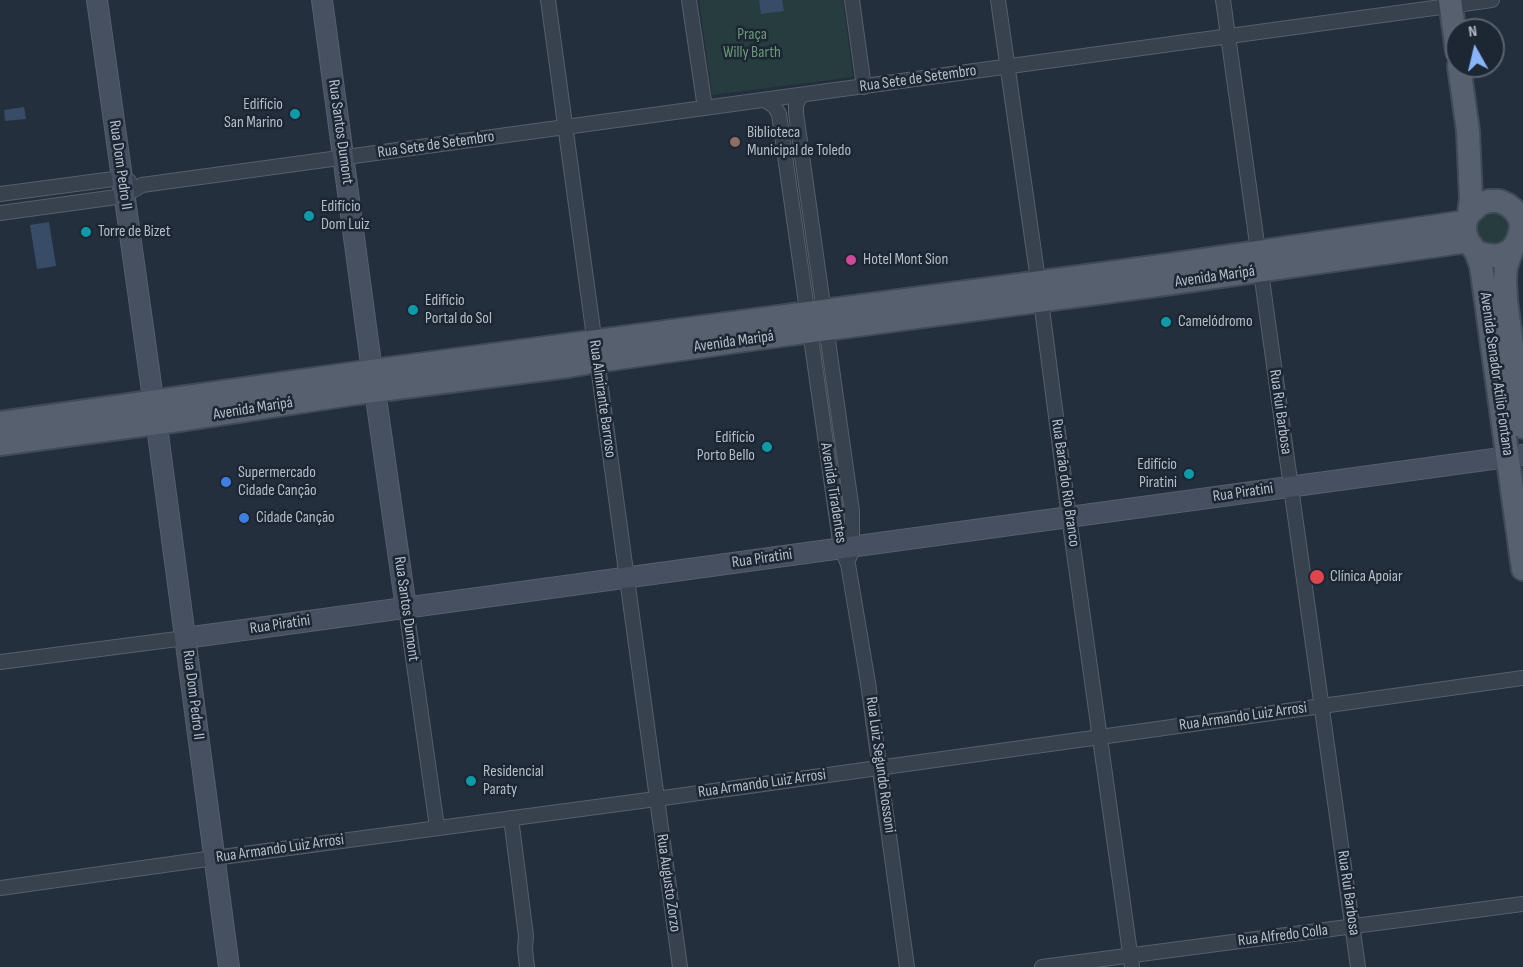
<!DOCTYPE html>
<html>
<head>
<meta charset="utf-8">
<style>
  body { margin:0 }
  #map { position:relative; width:1523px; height:967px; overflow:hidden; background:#242f3e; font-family:"Sofia Sans Condensed",sans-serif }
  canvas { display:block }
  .north { position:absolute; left:1445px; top:18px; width:60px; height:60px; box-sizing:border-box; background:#1d2633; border:2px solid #59626f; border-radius:50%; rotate:352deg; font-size:16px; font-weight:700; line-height:24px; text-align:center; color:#b4bcc9 }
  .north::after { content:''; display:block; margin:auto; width:21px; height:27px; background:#8ab4f8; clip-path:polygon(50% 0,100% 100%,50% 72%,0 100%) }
</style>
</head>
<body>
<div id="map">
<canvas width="1523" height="967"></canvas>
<div class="north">N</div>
</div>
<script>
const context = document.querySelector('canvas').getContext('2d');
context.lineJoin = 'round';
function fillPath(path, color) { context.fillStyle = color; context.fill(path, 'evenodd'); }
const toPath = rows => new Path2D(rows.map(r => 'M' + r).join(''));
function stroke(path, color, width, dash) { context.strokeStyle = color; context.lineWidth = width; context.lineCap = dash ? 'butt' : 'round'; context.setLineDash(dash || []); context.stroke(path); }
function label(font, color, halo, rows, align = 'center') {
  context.font = font + ' "Sofia Sans Condensed",sans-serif'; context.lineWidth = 5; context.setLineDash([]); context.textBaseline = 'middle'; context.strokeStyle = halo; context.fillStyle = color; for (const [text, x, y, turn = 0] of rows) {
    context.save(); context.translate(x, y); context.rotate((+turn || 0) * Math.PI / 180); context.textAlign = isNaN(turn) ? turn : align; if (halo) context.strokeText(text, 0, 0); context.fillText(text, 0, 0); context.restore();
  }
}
const green = toPath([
  [699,0,843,0,853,77,712,95],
  [1493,211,1500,213,1506,217,1509,224,1511,230,1505,243,1484,246,1475,236,1475,222,1486,212]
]);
const water = toPath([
  [759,0,782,0,784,11,761,14],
  [24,107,26,119,5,121,4,110],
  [49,222,56,266,37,269,30,225]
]);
const street = toPath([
  [548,0,680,967],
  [689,0,705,108],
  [852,0,864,87],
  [998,0,1041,301,1069,517,1132,967],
  [1223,0,1358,967],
  [801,95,796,105,796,113,852,511,852,547,850,556],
  [765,100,774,106,779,114,841,548,848,564,868,683,907,967],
  [0,194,121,178,129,181],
  [0,213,124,196,142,185,1492,0],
  [406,608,437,827],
  [0,662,185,638],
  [511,818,526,936,525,949,527,967],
  [0,888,214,858,656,799,1523,678],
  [1042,967,1523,904]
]);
const secondary = toPath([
  [97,0,158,434,229,967],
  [322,0,370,356,406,608],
  [185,638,1523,455]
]);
const primary = toPath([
  [1450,0,1457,51],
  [1459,66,1468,131,1471,199,1469,214,1465,222,1465,232,1468,241,1476,252,1487,255,1496,256,1504,254,1512,249,1517,241,1520,233,1521,225,1519,217,1514,210,1508,205,1499,201,1489,201,1480,204,1469,214],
  [1512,249,1506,267,1505,280,1506,301,1523,427],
  [1476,252,1481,265,1523,569],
  [0,423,372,371,1169,265,1465,222],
  [0,444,179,420,357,393,568,366,597,361,752,339,1172,283,1468,241]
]);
const markers = [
  [295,114,6,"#0f9aa8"],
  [735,142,6,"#8d6e63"],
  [309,216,6,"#0f9aa8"],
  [86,232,6,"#0f9aa8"],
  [851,260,6,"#d1479c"],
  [413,310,6,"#0f9aa8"],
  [1166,322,6,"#0f9aa8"],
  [767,447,6,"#0f9aa8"],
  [1189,474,6,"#0f9aa8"],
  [226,482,6,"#3f7fe0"],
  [244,518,6,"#3f7fe0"],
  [1317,577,8,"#e0444e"],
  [471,781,6,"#0f9aa8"]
];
const parkNames = [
  ["Praça",752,35],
  ["Willy Barth",752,53]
];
const streetNames = [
  ["Rua Sete de Setembro",918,79,-8],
  ["Rua Santos Dumont",340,132,82],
  ["Rua Sete de Setembro",436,145,-8],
  ["Rua Dom Pedro II",120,165,82],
  ["Avenida Maripá",1215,277,-8],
  ["Avenida Maripá",734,342,-8],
  ["Avenida Senador Atílio Fontana",1496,374,82],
  ["Rua Almirante Barroso",602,399,82],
  ["Avenida Maripá",253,409,-9],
  ["Rua Rui Barbosa",1280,412,82],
  ["Rua Barão do Rio Branco",1065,483,82],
  ["Avenida Tiradentes",833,493,81],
  ["Rua Piratini",1243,493,-8],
  ["Rua Piratini",762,559,-8],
  ["Rua Santos Dumont",406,609,82],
  ["Rua Piratini",280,625,-8],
  ["Rua Dom Pedro II",193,695,83],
  ["Rua Armando Luiz Arrosi",1243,717,-8],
  ["Rua Luiz Segundo Rossoni",880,765,82],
  ["Rua Armando Luiz Arrosi",762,784,-8],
  ["Rua Armando Luiz Arrosi",280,849,-8],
  ["Rua Augusto Zorzo",668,883,82],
  ["Rua Rui Barbosa",1348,893,82],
  ["Rua Alfredo Colla",1283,936,-7]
];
const poiNames = [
  ["Edifício",283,105,"right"],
  ["San Marino",283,123,"right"],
  ["Biblioteca",747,133],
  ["Municipal de Toledo",747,151],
  ["Edifício",321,207],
  ["Dom Luiz",321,225],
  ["Torre de Bizet",98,232],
  ["Hotel Mont Sion",863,260],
  ["Edifício",425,301],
  ["Portal do Sol",425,319],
  ["Camelódromo",1178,322],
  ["Edifício",755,438,"right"],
  ["Porto Bello",755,456,"right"],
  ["Edifício",1177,465,"right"],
  ["Piratini",1177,483,"right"],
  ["Supermercado",238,473],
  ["Cidade Canção",238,491],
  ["Cidade Canção",256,518],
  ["Clínica Apoiar",1330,577],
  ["Residencial",483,772],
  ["Paraty",483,790]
];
fillPath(green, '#263c3f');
fillPath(water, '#394c67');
stroke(street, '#565f6c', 16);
stroke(secondary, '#565f6c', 22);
stroke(primary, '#414a57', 26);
stroke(street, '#38414e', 14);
stroke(secondary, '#465061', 20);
stroke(primary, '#56606e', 22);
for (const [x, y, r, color] of markers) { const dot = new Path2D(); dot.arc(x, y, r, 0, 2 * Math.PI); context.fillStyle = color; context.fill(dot); stroke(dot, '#1d2633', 2); }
label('16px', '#6b9a76', '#1d2633', parkNames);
label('16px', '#b4bcc9', '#1d2633', streetNames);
label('16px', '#b4bcc9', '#1d2633', poiNames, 'left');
</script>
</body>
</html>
